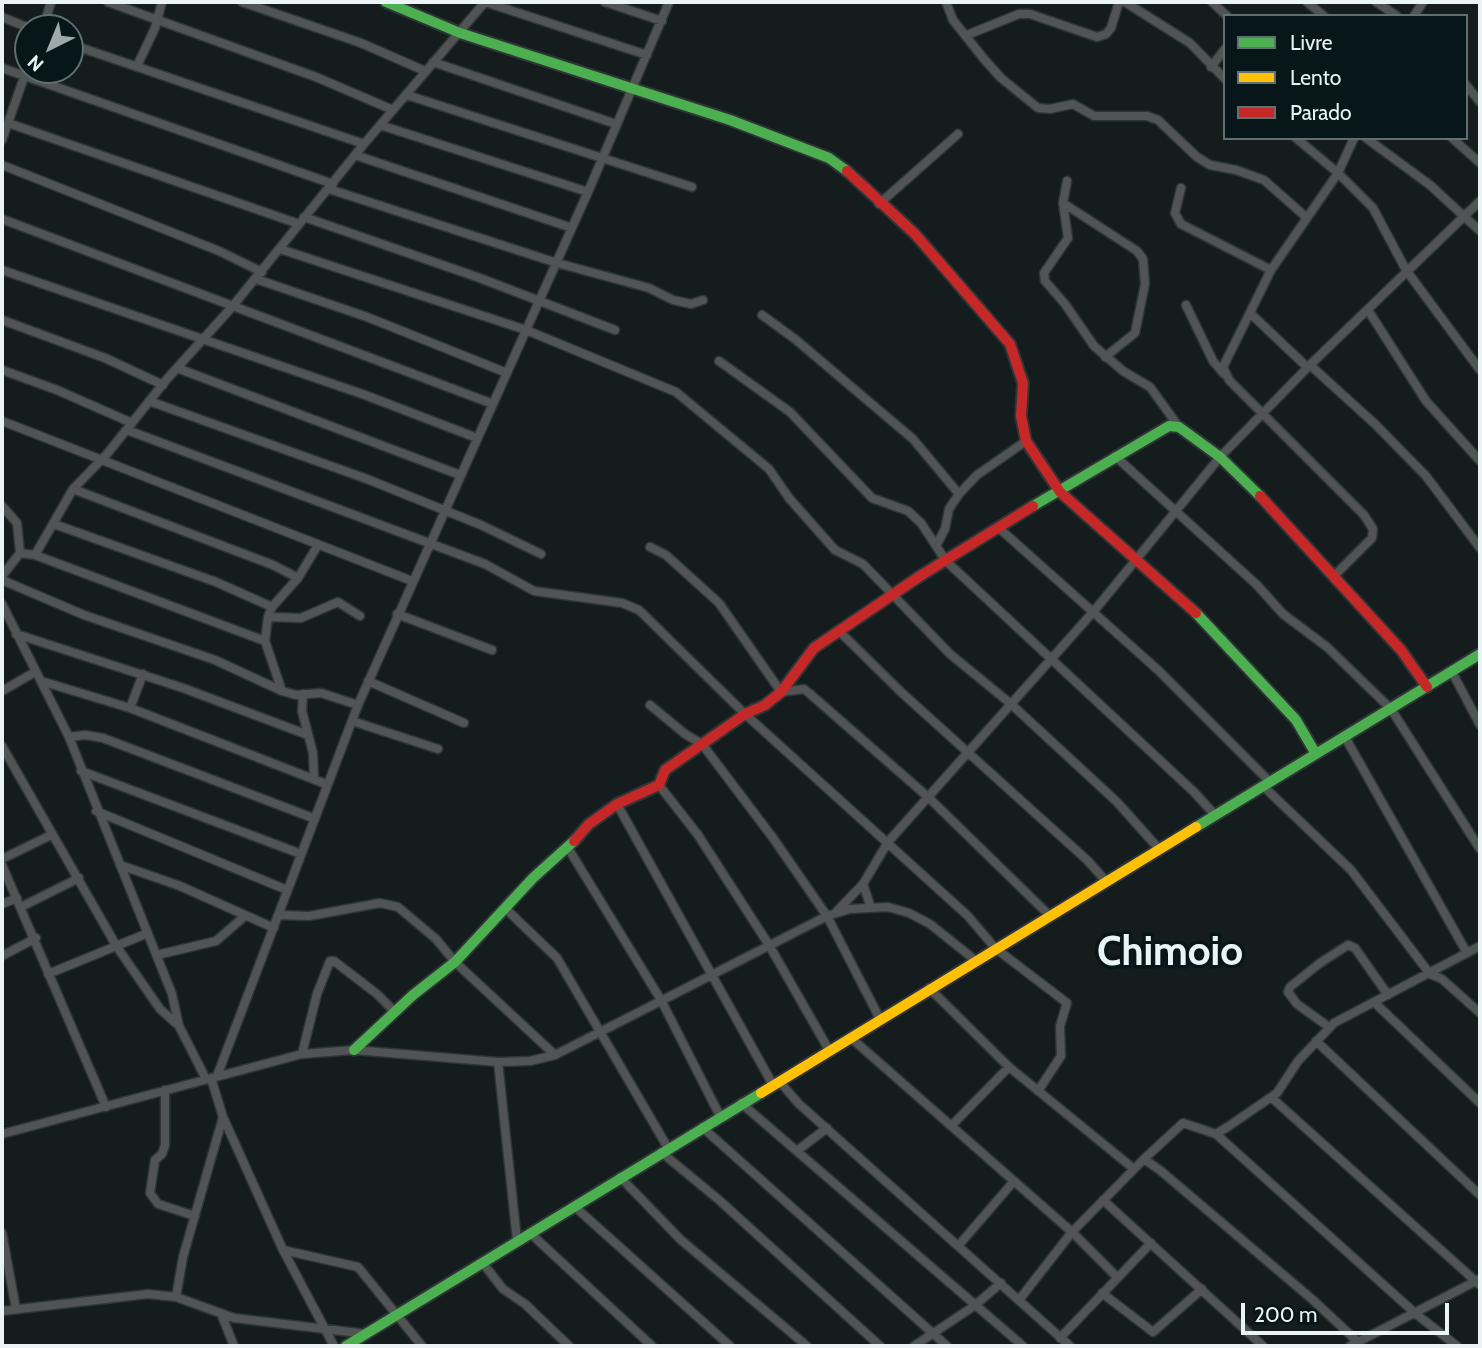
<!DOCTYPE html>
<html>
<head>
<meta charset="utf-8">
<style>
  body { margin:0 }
  #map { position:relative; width:1482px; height:1348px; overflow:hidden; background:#141c1e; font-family:Cabin,sans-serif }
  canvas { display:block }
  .frame { position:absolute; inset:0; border:4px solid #eaf4f6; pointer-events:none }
  .legend { position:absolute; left:1223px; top:14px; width:245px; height:126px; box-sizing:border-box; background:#071619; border:2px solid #626f71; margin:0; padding:9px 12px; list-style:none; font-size:21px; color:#eaf4f6 }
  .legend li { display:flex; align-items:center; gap:14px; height:35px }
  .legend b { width:35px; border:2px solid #626f71 }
  .north { position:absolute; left:14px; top:14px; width:70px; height:70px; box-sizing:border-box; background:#071619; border:2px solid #626f71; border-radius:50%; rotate:223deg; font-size:19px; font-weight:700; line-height:28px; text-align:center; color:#eaf4f6 }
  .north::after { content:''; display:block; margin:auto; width:24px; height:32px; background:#9fa8aa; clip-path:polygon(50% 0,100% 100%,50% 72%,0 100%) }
  .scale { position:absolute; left:1241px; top:1303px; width:208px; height:32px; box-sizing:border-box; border:4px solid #eaf4f6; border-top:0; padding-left:9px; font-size:21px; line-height:24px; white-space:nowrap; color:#eaf4f6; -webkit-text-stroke:5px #071619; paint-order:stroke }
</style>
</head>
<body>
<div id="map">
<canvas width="1482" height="1348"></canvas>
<div class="frame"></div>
<ul class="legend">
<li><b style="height:9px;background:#4caf50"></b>Livre</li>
<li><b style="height:9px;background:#ffc107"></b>Lento</li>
<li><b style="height:9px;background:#c62828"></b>Parado</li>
</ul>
<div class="north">N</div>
<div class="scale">200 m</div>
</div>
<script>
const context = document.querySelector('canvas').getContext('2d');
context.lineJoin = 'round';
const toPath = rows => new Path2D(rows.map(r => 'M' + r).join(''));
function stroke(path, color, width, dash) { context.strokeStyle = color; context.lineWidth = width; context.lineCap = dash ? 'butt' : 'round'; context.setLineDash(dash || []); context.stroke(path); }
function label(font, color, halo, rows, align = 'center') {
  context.font = font + ' Cabin,sans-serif'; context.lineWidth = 7; context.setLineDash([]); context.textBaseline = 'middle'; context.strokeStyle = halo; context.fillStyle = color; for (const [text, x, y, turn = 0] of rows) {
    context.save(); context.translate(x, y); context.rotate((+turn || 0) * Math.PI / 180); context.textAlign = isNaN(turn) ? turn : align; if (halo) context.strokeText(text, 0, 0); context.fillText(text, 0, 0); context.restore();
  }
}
const street = toPath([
  [108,2,316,77,393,110],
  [242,2,361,43,425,71],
  [485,2,647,55],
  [605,2,662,21],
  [946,2,953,20,984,59,1001,78,1038,108,1050,109,1073,104,1094,116,1147,116,1158,120,1197,157,1210,165,1236,170,1264,180,1307,218],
  [1125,2,1190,43,1225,79],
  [1212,2,1227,16],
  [1307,2,1324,16],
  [1376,2,1397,16],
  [1414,16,1423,2],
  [2,17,29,28],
  [43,28,51,2],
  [967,35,1019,14,1030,14,1097,37,1106,34,1111,28,1119,2],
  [70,44,364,144],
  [433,62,616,124],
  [137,66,155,28,162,2],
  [1211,67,1225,49],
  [2,68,333,184],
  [1466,85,1480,102],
  [407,95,692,187],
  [8,123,299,224],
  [380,125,588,192],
  [1296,138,1338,173,1373,208,1406,270,1480,370],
  [1366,138,1430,185,1480,231],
  [1452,138,1480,163],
  [2,140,28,66],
  [355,155,572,228],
  [2,165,219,251,262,272],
  [1067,181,1063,203,1068,238,1044,273,1045,281,1065,304,1094,346,1123,371,1150,387,1179,427],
  [1181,188,1175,213,1181,224,1271,270],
  [329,189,557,263,649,288,673,300,691,304,703,300],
  [1063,203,1137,251,1143,259,1145,284,1135,333,1105,357],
  [879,204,958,134],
  [304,217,477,277,615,330],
  [2,219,493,404],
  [280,249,526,330,676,392,769,469,789,498,835,550,863,564,950,654,1011,704,1117,802,1159,849],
  [2,270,365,395,477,438],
  [256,279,367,317,507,373],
  [1186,305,1213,361,1224,374],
  [1368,310,1426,401,1480,461],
  [1250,313,1307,367],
  [762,315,795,339,913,439,959,494],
  [2,320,105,358,163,385],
  [719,361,790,412,872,498,908,511,921,523,946,561,1194,792,1215,815],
  [1310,365,1375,424,1426,476,1480,548],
  [177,368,460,475],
  [2,370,57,390,132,423],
  [149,401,367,479,481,525,541,554],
  [2,421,412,581],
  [127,430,485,564,534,591,622,603,639,610,745,714,968,916,995,948,1067,1003,1060,1026,1061,1056,1038,1091],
  [1115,456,1257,585,1283,614,1327,647,1391,709,1480,849],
  [73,489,273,565,298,578],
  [2,506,17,523,20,553],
  [54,524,216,582,272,607],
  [1000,529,1158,670,1270,782],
  [937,544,945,529,949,509,959,494,977,475,1026,441],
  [650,547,666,555,719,603,781,692,804,689,809,693,928,797,1049,915],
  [35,555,265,641],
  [1335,575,1372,538,1373,529,1364,515,1229,380,1223,367,1271,270,1338,173,1354,138],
  [2,576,20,553,35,555,73,489,107,454,167,379,232,307,364,144,485,2],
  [2,580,84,615,215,660,282,691,296,695,321,693,358,705],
  [2,604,69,737,172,994,179,1026,206,1079],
  [397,614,492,650],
  [268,617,301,618,338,602,360,616],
  [839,631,901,692,1087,860,1106,881],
  [16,634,183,688,308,735],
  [1452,672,1480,725],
  [41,681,130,708,326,784],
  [368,681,464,723],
  [2,691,35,672],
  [282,691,265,641,268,617,272,607,298,578,318,545],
  [303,694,302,711,313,753,314,778],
  [650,705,685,734,702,744,773,838,827,916,880,1019],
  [130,708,143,674],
  [352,721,438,749],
  [69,737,85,735,103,738,313,818],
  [1345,737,1467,953],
  [2,746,117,947,160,1009,179,1026],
  [81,771,301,854],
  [659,785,698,835,769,945,829,1050],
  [1263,786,1351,870,1430,974,1442,979,1480,1013],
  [617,804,773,1085],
  [96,811,287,890],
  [568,848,661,1000,720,1116],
  [2,859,51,835],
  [2,865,106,1107],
  [120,865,180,886,274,928],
  [863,884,870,905],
  [2,904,17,898],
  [21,907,79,878],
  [506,909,557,958,668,1148],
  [837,911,863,884,888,842,1094,611,1220,457,1310,365,1480,201],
  [279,915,309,916,380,903,398,907,436,939,455,962,555,1055],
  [157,955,216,941,245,916],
  [2,956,36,938],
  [48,974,148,933],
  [929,988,1009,1067,1134,1169],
  [1374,1002,1480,1103],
  [1329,1027,1297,1004,1288,992,1290,987,1320,963,1348,945,1355,948,1388,995],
  [850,1037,1072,1232,1117,1277],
  [1316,1041,1480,1195],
  [302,1054,317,994,330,961,334,961,377,994,395,1012],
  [498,1062,517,1240],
  [217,1076,358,705,588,192,669,2],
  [211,1078,223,1117,283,1250,334,1346],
  [779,1081,799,1104,1070,1346],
  [165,1090,165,1145,162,1154,155,1160,150,1193,158,1204,195,1216],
  [1272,1098,1480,1285],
  [741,1103,1023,1346],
  [951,1126,1009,1067],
  [702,1127,947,1346],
  [2,1134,302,1054,354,1050,498,1062,530,1061,555,1055,827,916,850,909,888,907,909,913,930,924,975,960],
  [1216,1134,1416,1314,1457,1346],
  [798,1150,827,1128],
  [661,1152,719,1200,880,1346],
  [1144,1159,1183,1123,1216,1134,1229,1126,1277,1093,1298,1061,1334,1023,1480,946],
  [620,1177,681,1240,807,1346],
  [1103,1200,1263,1346],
  [574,1206,730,1346],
  [2,1233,16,1309],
  [530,1233,652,1346],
  [959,1245,1014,1181],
  [283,1250,358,1267,422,1346],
  [482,1262,503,1289,525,1304,569,1346],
  [1102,1293,1153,1332,1202,1289],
  [176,1297,183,1257,223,1117],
  [1019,1300,1072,1232,1144,1159,1161,1171,1313,1300,1359,1343],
  [2,1311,148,1294,176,1297,234,1318,367,1334],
  [222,1316,234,1346],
  [1060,1338,1151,1243],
  [914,1346,974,1306,1001,1283],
  [1350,1346,1480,1279]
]);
const fast = toPath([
  [386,2,460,33,730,120,829,158,847,171],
  [1033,506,1169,426,1179,427,1220,457,1260,496],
  [1196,613,1296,720,1316,754],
  [1196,827,1480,654],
  [354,1050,413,995,455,962,533,878,574,841],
  [346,1346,761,1093]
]);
const slow = toPath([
  [761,1093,1196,827]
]);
const jam = toPath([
  [847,171,915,234,1010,344,1023,383,1021,416,1026,441,1060,492,1196,613],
  [1260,496,1401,650,1427,687],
  [574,841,589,824,617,804,659,785,665,770,745,714,765,705,781,692,814,648,920,576,1033,506]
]);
const townNames = [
  ["Chimoio",1170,953]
];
stroke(street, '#2f3537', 11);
stroke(fast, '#2f3537', 14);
stroke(slow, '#2f3537', 14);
stroke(jam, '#2f3537', 14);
stroke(street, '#515454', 8);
stroke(fast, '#4caf50', 10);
stroke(slow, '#ffc107', 10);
stroke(jam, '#c62828', 10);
label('bold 40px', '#eaf4f6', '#071619', townNames);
</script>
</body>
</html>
